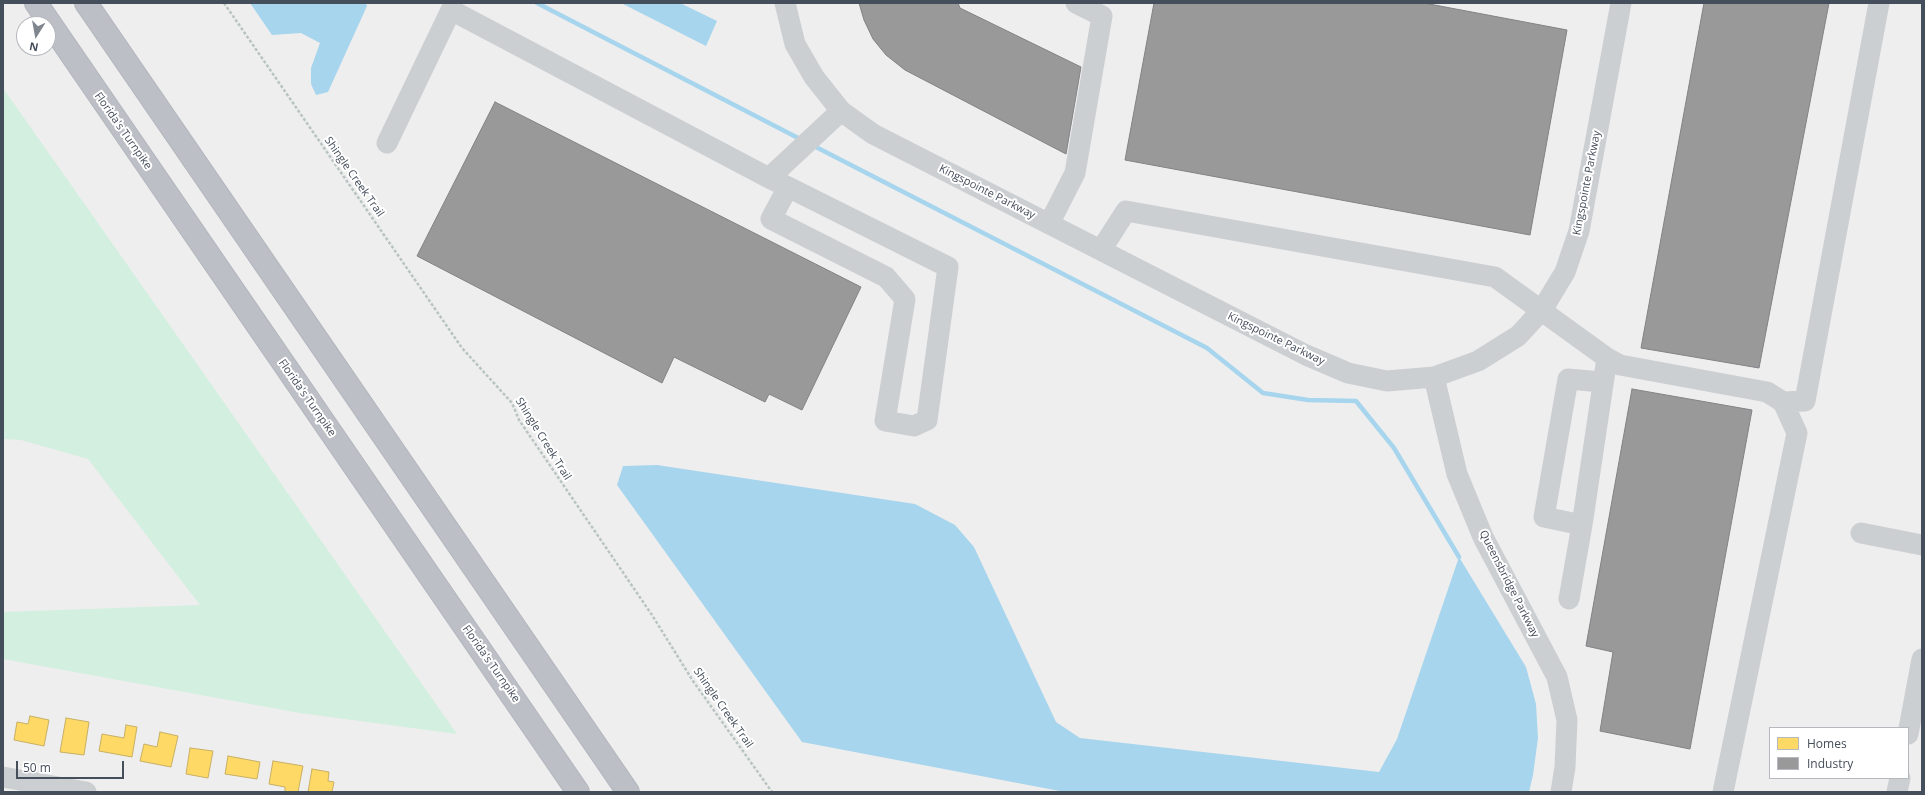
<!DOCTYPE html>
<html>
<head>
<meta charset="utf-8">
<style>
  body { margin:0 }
  #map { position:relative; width:1925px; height:795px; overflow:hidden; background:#efeeee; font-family:"Open Sans",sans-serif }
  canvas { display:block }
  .frame { position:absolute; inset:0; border:4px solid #454e5b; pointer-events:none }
  .legend { position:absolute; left:1769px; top:727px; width:140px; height:52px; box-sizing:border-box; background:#fff; border:1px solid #b5b8bd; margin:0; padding:5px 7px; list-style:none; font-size:12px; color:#454e5b }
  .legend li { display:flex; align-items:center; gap:8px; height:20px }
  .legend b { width:20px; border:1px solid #b5b8bd }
  .north { position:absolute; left:16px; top:16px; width:40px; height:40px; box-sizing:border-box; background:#fff; border:1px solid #b5b8bd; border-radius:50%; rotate:191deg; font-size:11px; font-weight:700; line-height:16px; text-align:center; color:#454e5b }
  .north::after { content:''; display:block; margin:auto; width:14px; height:18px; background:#80868e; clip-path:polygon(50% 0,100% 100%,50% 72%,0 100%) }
  .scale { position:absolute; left:16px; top:761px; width:108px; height:18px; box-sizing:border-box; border:2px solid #454e5b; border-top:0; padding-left:5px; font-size:12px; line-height:14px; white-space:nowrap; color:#454e5b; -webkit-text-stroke:3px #fff; paint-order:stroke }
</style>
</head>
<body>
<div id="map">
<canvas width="1925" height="795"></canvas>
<div class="frame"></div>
<ul class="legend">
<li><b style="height:11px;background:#ffd966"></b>Homes</li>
<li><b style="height:11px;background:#999"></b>Industry</li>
</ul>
<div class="north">N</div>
<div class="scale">50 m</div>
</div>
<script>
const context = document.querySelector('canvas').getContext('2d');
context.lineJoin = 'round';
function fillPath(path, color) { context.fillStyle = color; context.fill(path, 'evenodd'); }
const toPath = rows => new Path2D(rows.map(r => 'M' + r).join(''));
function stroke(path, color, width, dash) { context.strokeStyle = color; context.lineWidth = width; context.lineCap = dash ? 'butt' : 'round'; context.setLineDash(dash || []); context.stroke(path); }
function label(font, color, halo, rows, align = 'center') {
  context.font = font + ' "Open Sans",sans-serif'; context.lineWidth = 4; context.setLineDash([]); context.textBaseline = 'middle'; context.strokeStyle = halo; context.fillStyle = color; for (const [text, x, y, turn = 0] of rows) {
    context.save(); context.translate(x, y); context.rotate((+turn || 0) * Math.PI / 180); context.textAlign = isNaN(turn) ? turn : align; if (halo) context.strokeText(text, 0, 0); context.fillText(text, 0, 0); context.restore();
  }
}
const green = toPath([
  [3,88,457,734,300,713,3,659,3,612,200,605,88,459,21,440,3,439]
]);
const water = toPath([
  [250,3,366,3,367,6,328,92,316,95,311,84,311,68,320,43,301,33,272,35],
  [621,3,680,3,717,21,706,46],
  [657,465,915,504,955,525,974,547,1056,722,1080,738,1379,772,1397,739,1459,557,1526,667,1536,704,1538,738,1533,775,1529,792,1065,792,802,742,617,485,623,466]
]);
const homes = toPath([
  [30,716,49,720,44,746,14,740,17,722,28,724,30,716],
  [66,718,89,722,84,755,60,752,66,718],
  [126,725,137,727,132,757,99,751,102,734,124,738,126,725],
  [160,732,178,736,171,767,140,761,144,744,157,747,160,732],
  [190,748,213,751,208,778,186,774,190,748],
  [228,756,260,762,257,779,225,774,228,756],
  [273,761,303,766,298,792,285,792,285,787,269,784,273,761],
  [312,769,329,772,328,781,334,782,332,792,308,792,312,769]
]);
const industry = toPath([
  [859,3,958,3,960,8,1081,67,1066,154,905,70,886,55,873,39,864,20,859,3],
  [1154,3,1424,3,1567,30,1530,235,1125,160,1154,3],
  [1704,3,1829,3,1759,368,1641,348,1704,3],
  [495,102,861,287,802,410,769,394,765,402,674,357,662,383,417,256,495,102],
  [1632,389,1752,410,1690,749,1600,731,1613,652,1586,646,1632,389]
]);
const stream = toPath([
  [537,3,802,140],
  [812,145,1207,348,1263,393,1308,400,1356,401,1394,448,1459,557]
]);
const path = toPath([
  [224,3,462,348,512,403,519,420,652,615,693,681,772,792]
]);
const minor = toPath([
  [785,3,795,44,814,77,841,111,873,134,1306,355,1348,373,1387,381,1434,377,1478,361,1518,336,1542,310,1565,272,1579,231,1621,3],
  [387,143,451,10,769,178,841,111],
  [769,178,788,187,948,267,927,420,914,426,885,421,905,299,886,277,771,219,788,187],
  [1049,224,1075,173,1102,16,1076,3],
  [1101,250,1126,211,1495,277,1607,358,1620,365,1767,392,1783,402,1797,433,1723,792],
  [1434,377,1457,474,1483,537,1557,677,1567,720,1565,767,1561,792],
  [1783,402,1805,401,1879,3],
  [1582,525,1544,517,1568,379,1602,382],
  [1861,533,1922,545],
  [1569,599,1582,525,1607,358],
  [1908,734,1922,659],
  [3,777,86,792],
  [1897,792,1900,778]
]);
const highway = toPath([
  [36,3,578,792],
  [86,3,628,792]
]);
const streetNames = [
  ["Florida's Turnpike",123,131,55],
  ["Shingle Creek Trail",354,177,55],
  ["Kingspointe Parkway",1587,183,-79],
  ["Kingspointe Parkway",987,192,27],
  ["Kingspointe Parkway",1276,339,26],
  ["Florida's Turnpike",307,398,55],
  ["Shingle Creek Trail",543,439,58],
  ["Queensbridge Parkway",1509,584,63],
  ["Florida's Turnpike",491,664,55],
  ["Shingle Creek Trail",723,708,55]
];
fillPath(green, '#d2efe0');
fillPath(water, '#a6d5ed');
fillPath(homes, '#ffd966');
stroke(homes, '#c7af63', 1);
fillPath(industry, '#999');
stroke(industry, '#808286', 1);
stroke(stream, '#a6d5ed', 4.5);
stroke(highway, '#b3b6be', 24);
stroke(path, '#b8c4c2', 2.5, [3, 2]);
stroke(minor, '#cccfd2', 21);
stroke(highway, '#bcbfc6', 22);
label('11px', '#454e5b', '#fff', streetNames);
</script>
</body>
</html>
